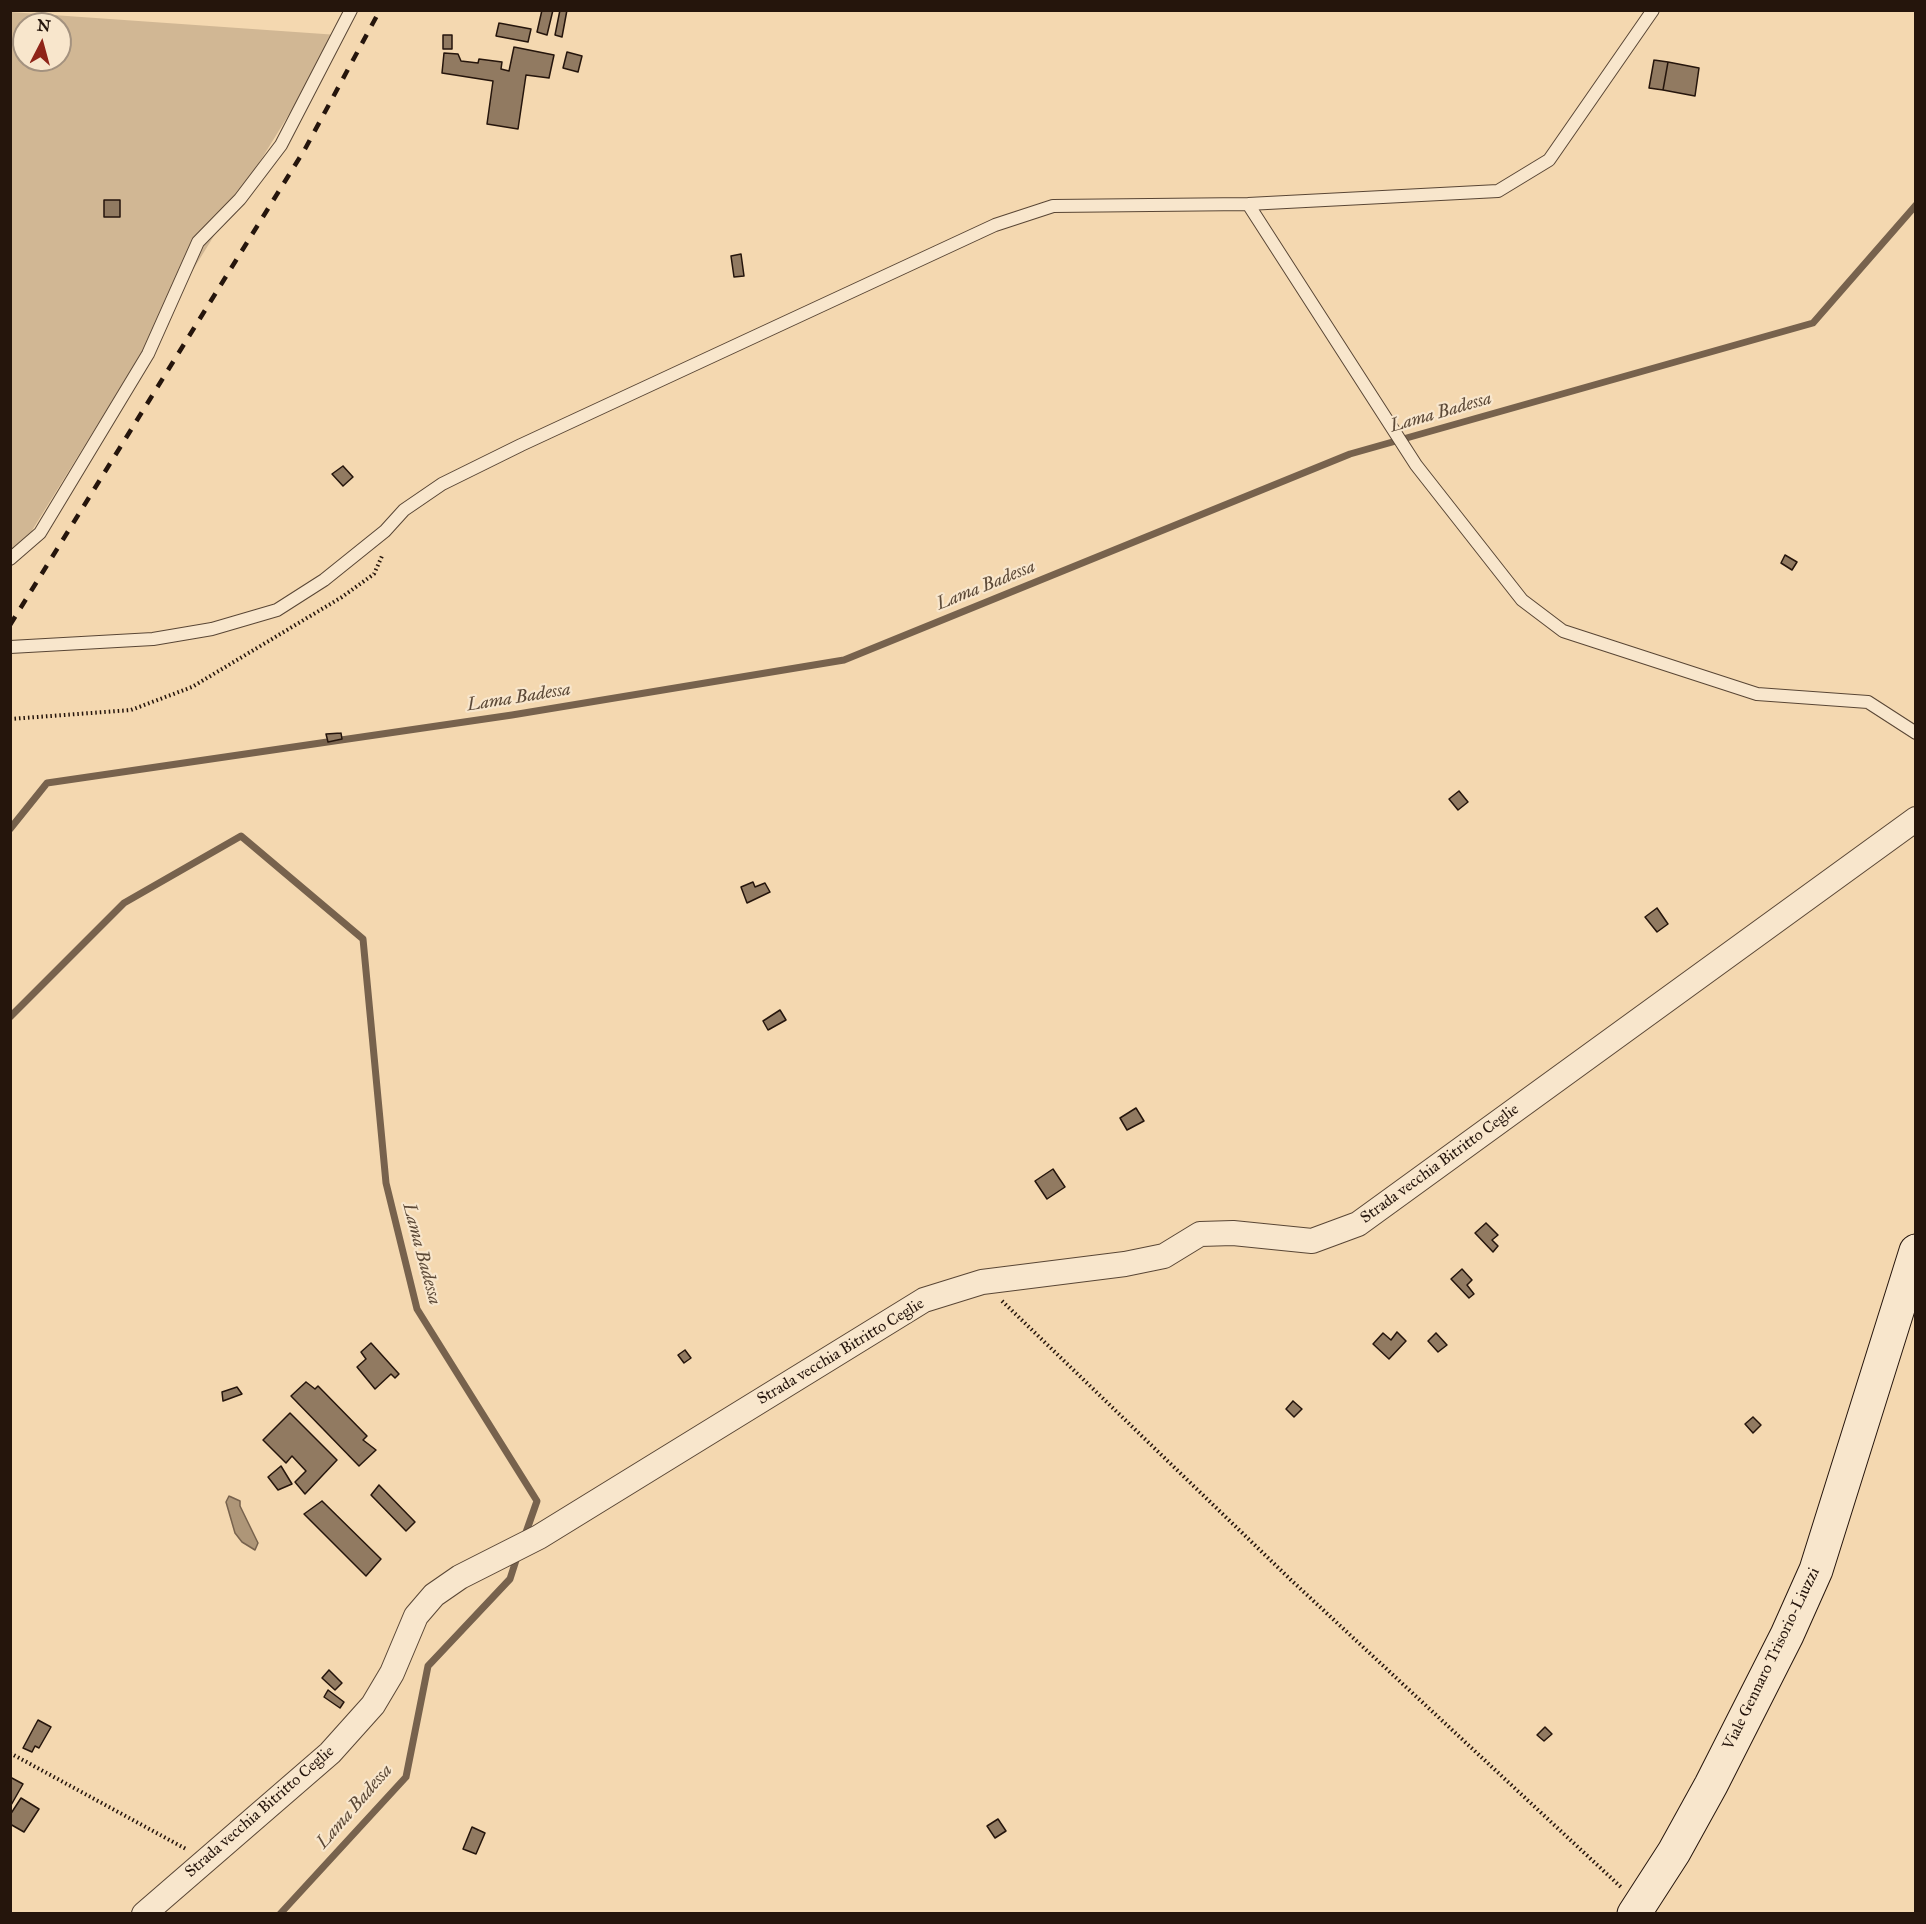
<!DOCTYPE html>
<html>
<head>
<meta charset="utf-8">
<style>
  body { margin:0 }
  #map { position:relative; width:1926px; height:1924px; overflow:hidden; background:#f4d8b0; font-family:"IM FELL Great Primer",serif }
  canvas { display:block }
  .frame { position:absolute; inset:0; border:12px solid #25150c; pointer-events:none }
  .north { position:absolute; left:12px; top:12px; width:60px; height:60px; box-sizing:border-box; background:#f8e6cc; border:2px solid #a4927f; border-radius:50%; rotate:6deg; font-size:16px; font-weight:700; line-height:24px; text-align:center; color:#25150c }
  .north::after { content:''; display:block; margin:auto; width:21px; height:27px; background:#8f2418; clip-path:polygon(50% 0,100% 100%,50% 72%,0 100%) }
</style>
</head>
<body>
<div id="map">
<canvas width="1926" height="1924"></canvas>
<div class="frame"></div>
<div class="north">N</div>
</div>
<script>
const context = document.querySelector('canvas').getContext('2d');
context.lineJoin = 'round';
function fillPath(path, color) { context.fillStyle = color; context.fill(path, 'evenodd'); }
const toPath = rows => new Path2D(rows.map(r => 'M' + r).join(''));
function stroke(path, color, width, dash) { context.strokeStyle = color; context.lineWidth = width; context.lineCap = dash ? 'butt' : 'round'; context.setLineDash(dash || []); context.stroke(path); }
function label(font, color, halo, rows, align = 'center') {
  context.font = font + ' "IM FELL Great Primer",serif'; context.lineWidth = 4.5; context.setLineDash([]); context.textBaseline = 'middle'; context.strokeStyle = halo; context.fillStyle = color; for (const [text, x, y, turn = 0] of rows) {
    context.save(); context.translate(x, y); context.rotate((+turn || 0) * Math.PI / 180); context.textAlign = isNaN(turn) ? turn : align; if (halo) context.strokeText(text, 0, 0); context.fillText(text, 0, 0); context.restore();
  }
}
const green = toPath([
  [10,12,338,35,15,558,10,559],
  [24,24,60,24,60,60,24,60]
]);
const water = toPath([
  [229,1496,240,1501,240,1506,258,1543,255,1550,242,1542,235,1533,226,1502,229,1496]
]);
const stream = toPath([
  [10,829,47,783,512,715,844,660,1350,454,1813,323,1916,205],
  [10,1017,124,903,241,836,363,939,386,1183,417,1309,537,1501,524,1538],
  [280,1914,406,1777,428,1666,510,1579,518,1554]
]);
const building = toPath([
  [542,10,553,10,547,35,537,32,542,10],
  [560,10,567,10,562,37,555,35,560,10],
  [499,23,531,29,528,42,496,36,499,23],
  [443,35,452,35,452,49,443,49,443,35],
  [514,47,554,55,549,78,526,75,518,129,487,124,493,81,442,73,444,53,458,54,461,61,478,63,479,59,502,62,501,69,509,71,514,47],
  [567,52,582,56,578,72,563,68,567,52],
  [1654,60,1668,62,1663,90,1649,88,1654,60],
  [1668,62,1699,68,1695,96,1663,90,1668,62],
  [104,200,120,200,120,217,104,217,104,200],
  [741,254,744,276,734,277,731,256,741,254],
  [343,466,353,477,343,486,332,474,343,466],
  [1785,555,1797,562,1792,570,1781,563,1785,555],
  [341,733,342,739,328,742,326,734,341,733],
  [1459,791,1468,802,1458,810,1449,799,1459,791],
  [753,882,755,887,765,883,770,892,747,903,741,887,753,882],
  [1657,908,1668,924,1657,932,1645,917,1657,908],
  [780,1010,786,1020,768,1030,763,1021,780,1010],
  [1136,1108,1144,1121,1127,1130,1120,1118,1136,1108],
  [1053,1169,1065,1187,1047,1199,1035,1181,1053,1169],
  [1486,1223,1498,1235,1492,1240,1498,1246,1493,1252,1475,1233,1486,1223],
  [1462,1269,1472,1280,1467,1285,1474,1294,1469,1298,1451,1279,1462,1269],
  [1397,1332,1406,1341,1389,1359,1373,1344,1383,1333,1391,1340,1397,1332],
  [1436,1333,1447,1345,1438,1352,1428,1341,1436,1333],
  [371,1343,399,1374,395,1378,391,1374,375,1389,357,1367,366,1359,361,1352,371,1343],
  [685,1350,691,1358,684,1363,678,1355,685,1350],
  [306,1382,315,1389,318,1386,367,1436,363,1440,376,1450,359,1466,291,1396,306,1382],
  [237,1387,242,1394,223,1401,222,1392,237,1387],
  [1293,1401,1302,1409,1294,1417,1286,1409,1293,1401],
  [290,1413,337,1460,305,1494,295,1482,306,1471,292,1456,286,1463,263,1440,290,1413],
  [1753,1417,1761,1425,1753,1433,1745,1424,1753,1417],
  [281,1466,292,1484,278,1490,268,1477,281,1466],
  [379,1485,415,1522,406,1531,371,1495,379,1485],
  [322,1501,381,1559,366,1576,304,1514,322,1501],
  [329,1670,342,1683,335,1690,322,1678,329,1670],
  [328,1690,344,1702,340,1708,324,1697,328,1690],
  [38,1720,51,1727,39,1748,35,1746,32,1752,23,1748,38,1720],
  [1545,1727,1552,1734,1544,1741,1537,1735,1545,1727],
  [10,1777,23,1784,10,1807,10,1777],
  [21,1798,39,1809,24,1832,10,1824,10,1815,21,1798],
  [998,1819,1006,1831,995,1838,987,1826,998,1819],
  [472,1827,485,1833,476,1854,463,1849,472,1827]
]);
const path = toPath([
  [10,719,131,710,192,687,342,597,374,574,382,556],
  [1002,1301,1291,1580,1622,1888],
  [10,1753,186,1849]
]);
const service = toPath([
  [1248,204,1416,465,1522,600,1563,631,1757,694,1868,702,1916,733],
  [10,559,40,533,148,354,198,242,240,199,281,145,351,10],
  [10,647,153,639,212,629,277,610,324,580,385,531,404,510,442,484,521,445,995,225,1053,206,1248,204,1498,191,1549,160,1653,10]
]);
const minor = toPath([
  [144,1914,330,1753,373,1705,392,1673,416,1616,434,1595,460,1577,539,1537,924,1300,982,1282,1125,1264,1164,1256,1200,1234,1233,1233,1312,1241,1358,1224,1916,819]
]);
const secondary = toPath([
  [1634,1914,1674,1852,1711,1785,1787,1635,1816,1570,1916,1251]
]);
const rail = toPath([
  [10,625,305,149,380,10]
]);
const streetNames = [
  ["Strada vecchia Bitritto Ceglie",1440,1164,-36],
  ["Strada vecchia Bitritto Ceglie",841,1352,-31],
  ["Viale Gennaro Trisorio-Liuzzi",1772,1659,-64],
  ["Strada vecchia Bitritto Ceglie",260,1812,-41]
];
const waterNames = [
  ["Lama Badessa",1441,413,-16],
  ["Lama Badessa",986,586,-22],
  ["Lama Badessa",519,698,-9],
  ["Lama Badessa",421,1254,75],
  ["Lama Badessa",355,1807,-49]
];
fillPath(green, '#d1b794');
fillPath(water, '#ae9678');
stroke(water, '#77624d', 1.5);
stroke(stream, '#77624d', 7);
fillPath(building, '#917a61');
stroke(building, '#25150c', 1.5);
stroke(service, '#594635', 14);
stroke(minor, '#594635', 26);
stroke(secondary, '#25150c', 35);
stroke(path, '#25150c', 4, [1.5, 3]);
stroke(service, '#f8e6cc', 12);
stroke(minor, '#f8e6cc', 24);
stroke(secondary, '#f8e6cc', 33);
stroke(rail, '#25150c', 4.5, [10, 10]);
label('16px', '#25150c', '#f8e6cc', streetNames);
label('italic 18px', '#5c4937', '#f8e6cc', waterNames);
</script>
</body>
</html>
